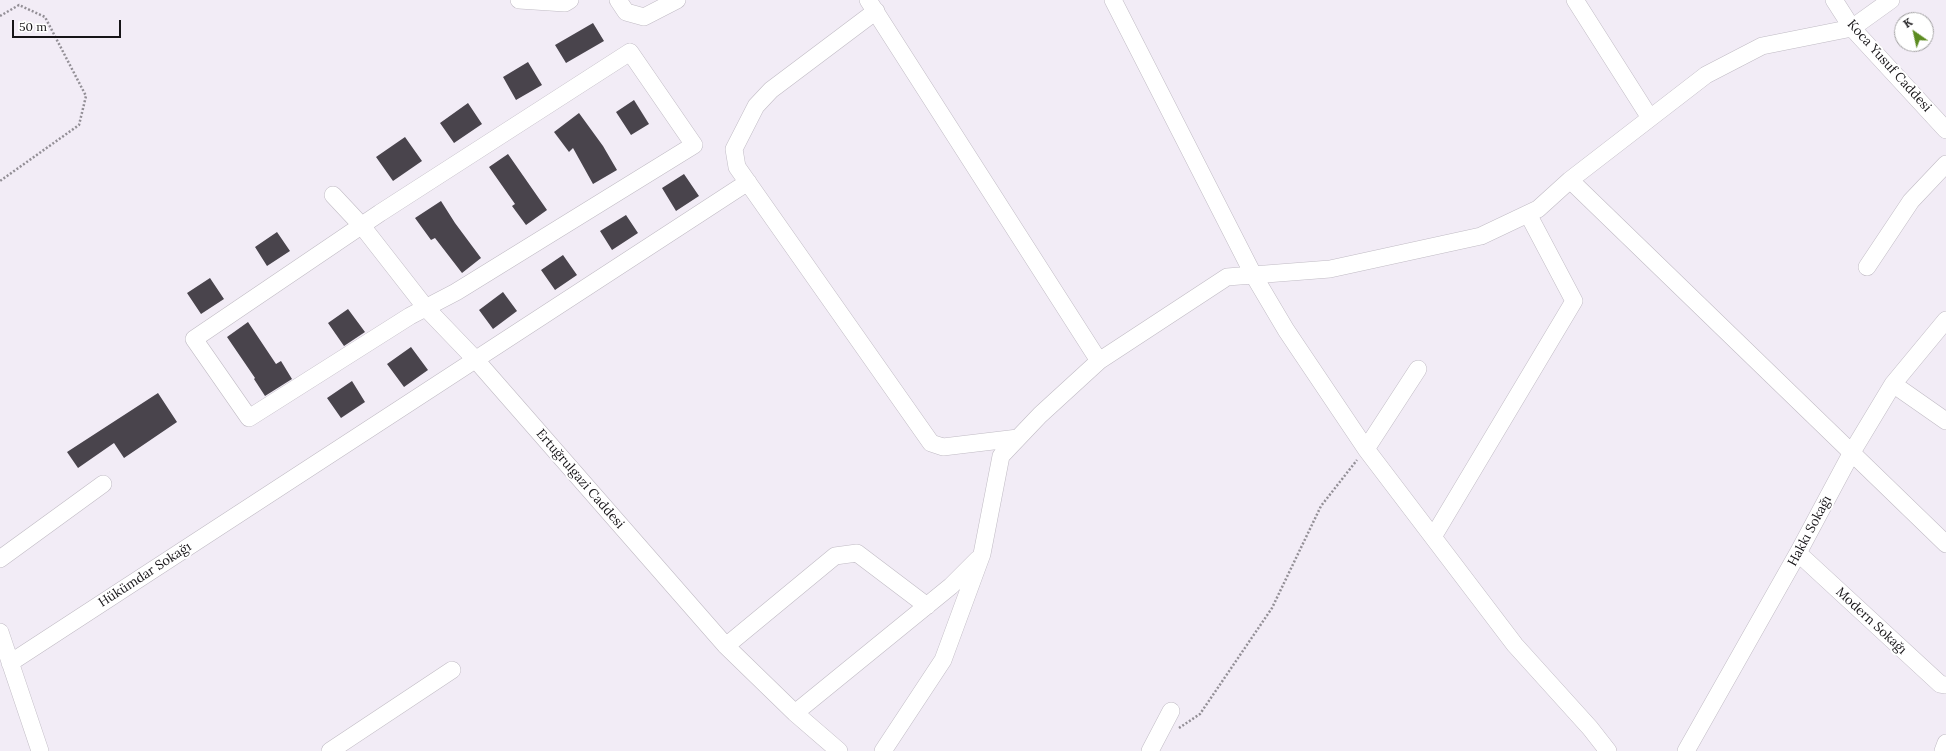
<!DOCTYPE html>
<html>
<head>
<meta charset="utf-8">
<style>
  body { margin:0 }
  #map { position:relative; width:1946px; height:751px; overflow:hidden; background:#f2ecf6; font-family:Lora,serif }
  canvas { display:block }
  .north { position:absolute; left:1894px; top:12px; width:40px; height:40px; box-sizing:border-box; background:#fff; border:1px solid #a2a1a2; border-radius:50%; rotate:326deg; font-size:11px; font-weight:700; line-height:16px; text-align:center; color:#161417 }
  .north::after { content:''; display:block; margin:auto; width:14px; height:18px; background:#5c8b20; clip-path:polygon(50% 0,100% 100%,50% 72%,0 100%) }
  .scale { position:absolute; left:12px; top:20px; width:109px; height:18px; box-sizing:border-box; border:2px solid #161417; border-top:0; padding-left:5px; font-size:12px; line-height:14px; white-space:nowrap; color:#161417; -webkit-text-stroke:3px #fff; paint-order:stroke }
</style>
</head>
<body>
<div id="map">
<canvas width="1946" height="751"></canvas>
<div class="north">K</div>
<div class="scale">50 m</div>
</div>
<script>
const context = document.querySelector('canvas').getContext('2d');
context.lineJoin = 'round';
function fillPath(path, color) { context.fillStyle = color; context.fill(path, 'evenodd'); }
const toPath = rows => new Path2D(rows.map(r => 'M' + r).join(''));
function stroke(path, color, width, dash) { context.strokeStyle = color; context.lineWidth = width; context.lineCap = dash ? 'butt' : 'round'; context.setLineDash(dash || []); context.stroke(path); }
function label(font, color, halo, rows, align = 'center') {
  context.font = font + ' Lora,serif'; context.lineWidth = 4; context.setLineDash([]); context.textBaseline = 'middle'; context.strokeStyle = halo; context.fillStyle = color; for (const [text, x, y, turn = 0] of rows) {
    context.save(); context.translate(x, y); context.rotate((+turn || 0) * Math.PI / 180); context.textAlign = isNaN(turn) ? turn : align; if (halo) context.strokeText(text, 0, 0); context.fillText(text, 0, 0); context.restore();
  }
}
const building = toPath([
  [593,23,604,41,566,63,555,45],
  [528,62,542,85,516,100,503,77],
  [634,100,649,124,631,135,616,112],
  [468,103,482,124,454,143,440,123],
  [579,113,603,146,617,170,593,184,573,148,569,152,554,132],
  [405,137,422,161,393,181,376,157],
  [508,154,547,210,526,225,512,206,515,204,489,167],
  [684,174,699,196,676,211,662,188],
  [441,201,455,223,481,258,462,273,435,238,431,240,415,218],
  [626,215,638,233,612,250,600,231],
  [277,232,290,251,267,266,255,247],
  [563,255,577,275,555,290,541,270],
  [210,278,224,299,201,314,187,293],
  [503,292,517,311,493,329,479,310],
  [348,309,365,332,344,346,328,323],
  [248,322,276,364,281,361,292,379,265,396,254,379,255,378,227,337],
  [411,347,428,370,404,387,387,364],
  [352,381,365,402,341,418,327,398],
  [158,393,177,422,124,458,114,443,78,468,67,452]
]);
const path = toPath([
  [0,16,19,5,45,17,86,96,79,125,0,181],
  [1179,728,1200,714,1272,608,1321,506,1357,460]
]);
const minor = toPath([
  [519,0,565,3,570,0],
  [618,0,626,12,644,17,677,0],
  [868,0,1099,361],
  [1113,0,1254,276,1286,330,1366,449,1515,645,1590,728,1608,751],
  [1575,0,1650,118],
  [1834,0,1852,28,1946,130],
  [876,11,771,90,756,106,734,149,737,167,931,443,943,447,1018,438],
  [630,52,694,145,456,292,410,316,249,418,194,339,380,213,630,52],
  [1570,180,1946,544],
  [333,195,362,226,426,308,475,359,726,646,795,713,839,751],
  [1867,267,1911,201,1946,164],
  [1893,384,1946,421],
  [1366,449,1418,369],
  [1433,537,1574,301,1528,214],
  [1798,553,1940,684,1946,685],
  [0,559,103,484],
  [0,632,40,751],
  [726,646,835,556,857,553,927,606],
  [10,663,748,182],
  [795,713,951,586,978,559],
  [330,751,452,670],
  [883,751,943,660,982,554,1001,456,1040,415,1099,361,1227,277,1330,269,1481,236,1538,209,1570,180,1706,75,1762,46,1852,28,1891,0],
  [1150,751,1171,711],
  [1686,751,1798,553,1852,452,1893,384,1946,320],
  [1943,751,1946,743]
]);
const streetNames = [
  ["Koca Yusuf Caddesi",1889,66,48],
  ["Ertuğrulgazi Caddesi",580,479,49],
  ["Hakkı Sokağı",1810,531,-62],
  ["Hükümdar Sokağı",145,575,-33],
  ["Modern Sokağı",1871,621,43]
];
fillPath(building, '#49444c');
stroke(minor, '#c0bbc4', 18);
stroke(path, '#938f96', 2.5, [2, 2]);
stroke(minor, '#fff', 17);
label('13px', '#161417', '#fff', streetNames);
</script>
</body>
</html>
